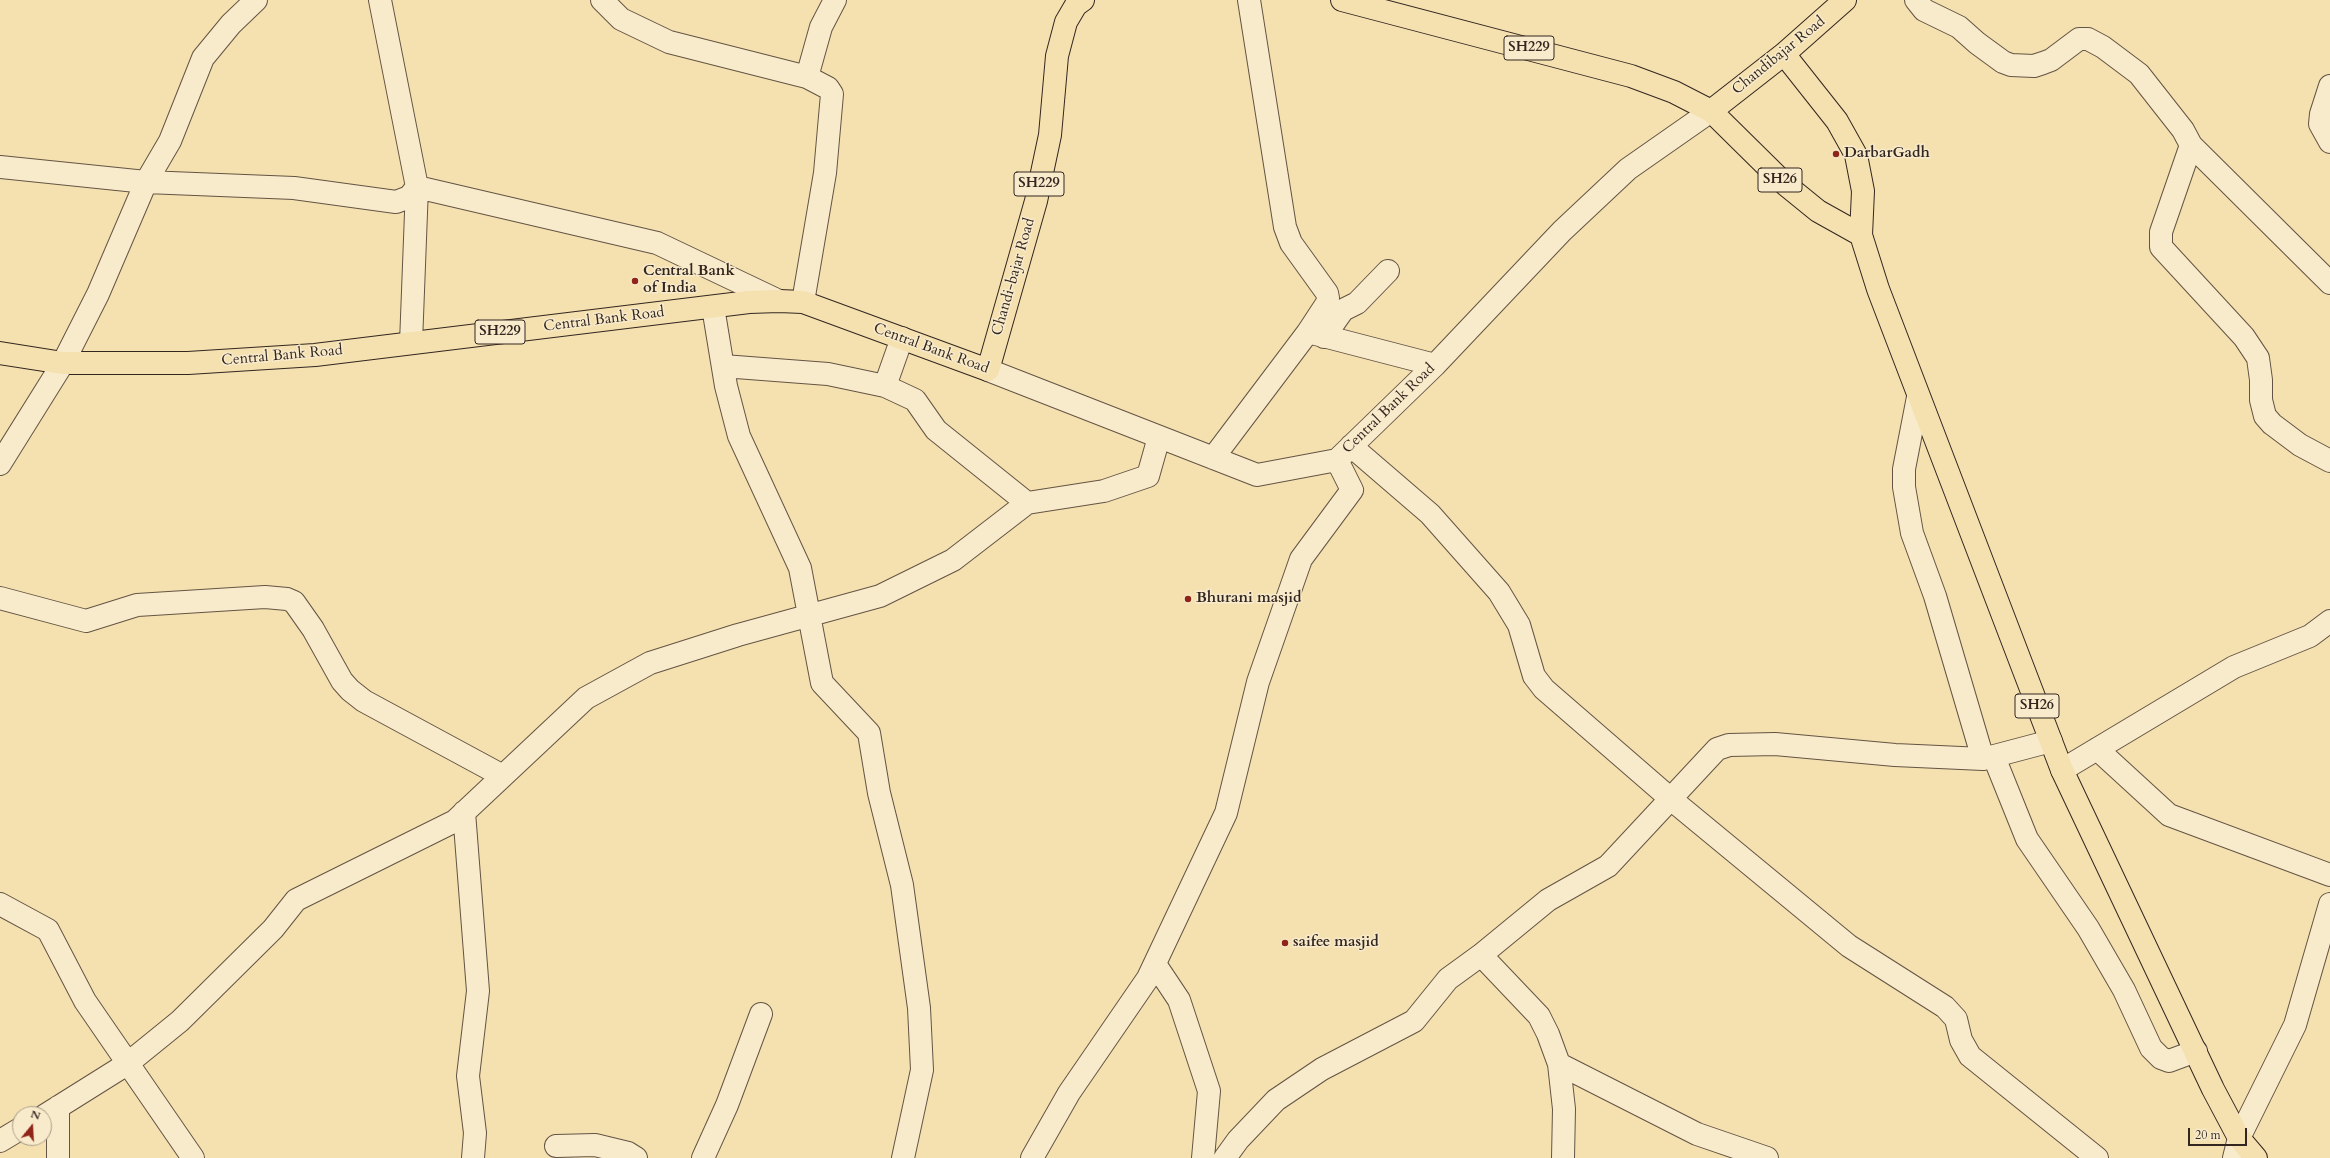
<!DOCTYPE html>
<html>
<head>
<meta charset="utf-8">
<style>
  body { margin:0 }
  #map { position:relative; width:2330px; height:1158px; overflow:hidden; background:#f5e0af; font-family:Cardo,serif }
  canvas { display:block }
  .north { position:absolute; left:12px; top:1106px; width:40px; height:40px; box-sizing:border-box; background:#f8ebcb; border:1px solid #a99c87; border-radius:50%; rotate:18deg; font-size:11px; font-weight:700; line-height:16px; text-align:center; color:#332620 }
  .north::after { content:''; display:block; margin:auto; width:14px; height:18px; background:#8f2418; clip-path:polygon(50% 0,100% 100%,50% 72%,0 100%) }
  .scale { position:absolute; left:2188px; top:1128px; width:59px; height:18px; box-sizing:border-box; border:2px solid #332620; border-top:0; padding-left:5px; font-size:12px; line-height:14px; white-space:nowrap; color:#332620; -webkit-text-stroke:3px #f8ebcb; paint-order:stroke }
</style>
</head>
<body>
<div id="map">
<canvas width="2330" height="1158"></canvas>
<div class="north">N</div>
<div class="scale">20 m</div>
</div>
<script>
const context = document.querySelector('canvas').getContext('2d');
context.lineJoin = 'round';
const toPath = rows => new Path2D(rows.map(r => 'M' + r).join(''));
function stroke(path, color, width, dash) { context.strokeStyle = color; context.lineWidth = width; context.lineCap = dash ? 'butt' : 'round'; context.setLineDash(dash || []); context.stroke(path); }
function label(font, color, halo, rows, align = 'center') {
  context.font = font + ' Cardo,serif'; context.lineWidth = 3; context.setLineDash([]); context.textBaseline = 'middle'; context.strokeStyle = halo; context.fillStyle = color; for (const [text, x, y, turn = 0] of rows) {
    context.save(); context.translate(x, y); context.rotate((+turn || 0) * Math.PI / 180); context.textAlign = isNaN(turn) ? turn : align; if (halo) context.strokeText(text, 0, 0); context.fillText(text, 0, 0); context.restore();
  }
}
const minor = toPath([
  [380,0,417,187,657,243,779,301],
  [602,0,621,19,669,42,807,77,828,88,832,94,825,173,803,302],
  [1916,0,1924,10,1959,27,1977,43,2003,62,2011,65,2034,66,2043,63,2051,60,2079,39,2088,39,2103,47,2139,74,2183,130,2191,145,2330,283],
  [807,77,821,27,835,0],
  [2330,86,2321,114,2320,124,2330,142],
  [2191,145,2161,232,2161,247,2244,337,2258,358,2261,380,2261,400,2265,416,2272,424,2300,445,2330,461],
  [0,167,146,182,294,188,396,202,409,197,417,187],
  [713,307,726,386,739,436,800,568,822,683,869,733,879,793,902,885,919,1008,922,1070,903,1158],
  [1308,332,1435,365],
  [1324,337,1343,310,1357,303,1388,271],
  [411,343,417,187],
  [723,366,828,374,885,386,915,400,936,430,1027,503],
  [988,370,1257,475,1337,460,1435,365,1562,231,1628,169,1711,111],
  [885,386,902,338],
  [1918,397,1904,469,1904,487,1912,533,1935,596,1983,759],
  [1351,446,1430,514,1499,592,1519,625,1534,676,1544,689,1672,800,1849,946,1945,1007,1956,1019,1961,1040,1970,1056,2097,1158],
  [1213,458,1308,332,1327,303,1328,298,1327,293,1291,243,1285,227,1249,0],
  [0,464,63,363,98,294,146,182,170,141,203,58,231,24,256,0],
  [0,598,86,621,137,605,265,597,287,599,294,602,313,629,342,681,350,690,364,701,501,775],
  [2097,749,2169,815,2330,875],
  [1994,757,2027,839,2088,928,2124,990,2151,1048,2161,1058,2169,1061,2196,1051],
  [2062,770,2234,667,2310,636,2330,621],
  [464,812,478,991,468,1076,475,1133,473,1158],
  [0,904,48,930,85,1001,193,1158],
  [1481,955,1539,1016,1548,1034,1559,1064,1564,1109,1563,1158],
  [1155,964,1179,1000,1209,1091,1203,1158],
  [1559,1064,1697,1134,1767,1158],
  [58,1107,58,1158],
  [44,1116,127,1064,180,1021,273,929,296,900,455,821,586,698,650,663,738,635,880,596,953,560,1027,503,1104,491,1148,476,1159,437],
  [0,1141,20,1129],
  [556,1146,595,1145,628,1153,636,1158],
  [703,1158,727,1105,761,1014],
  [1032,1158,1069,1093,1148,978,1226,813,1258,682,1301,559,1352,490,1337,460],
  [1225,1158,1238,1140,1276,1100,1322,1069,1414,1021,1448,979,1481,955,1548,900,1608,866,1717,749,1729,745,1775,744,1895,755,1983,759,2051,741],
  [2234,1158,2239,1138,2295,1025,2330,904]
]);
const major = toPath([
  [1342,0,1631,76,1674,92,1711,111,1786,185,1818,211,1861,235],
  [1784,54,1837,121,1856,155,1863,191,1861,235,1878,289,2062,770,2213,1089,2239,1138,2256,1158],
  [1711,111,1784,54,1845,0],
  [0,353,63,363,188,363,315,355,749,302,779,301,803,302,988,370,1036,201,1050,135,1057,56,1066,22,1076,5,1083,0]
]);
const markers = [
  [1836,154,4,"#8f2418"],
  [635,281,4,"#8f2418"],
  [1188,599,4,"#8f2418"],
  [1285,943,4,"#8f2418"]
];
const shields = [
  [1529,48,50],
  [1780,180,44],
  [1039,184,50],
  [500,332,50],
  [2037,706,44]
];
const shieldNames = [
  ["SH229",1529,48],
  ["SH26",1780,180],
  ["SH229",1039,184],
  ["SH229",500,332],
  ["SH26",2037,706]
];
const streetNames = [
  ["Chandibajar Road",1779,56,-39],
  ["Chandi-bajar Road",1014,277,-74],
  ["Central Bank Road",604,320,-7],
  ["Central Bank Road",931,349,20],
  ["Central Bank Road",282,356,-5],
  ["Central Bank Road",1389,409,-44]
];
const poiNames = [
  ["DarbarGadh",1844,154],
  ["Central Bank",643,272],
  ["of India",643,289],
  ["Bhurani masjid",1196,599],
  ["saifee masjid",1293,943]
];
stroke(minor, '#645444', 24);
stroke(major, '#332620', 24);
stroke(minor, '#f8ebcb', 22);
stroke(major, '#f5e0af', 22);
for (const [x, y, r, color] of markers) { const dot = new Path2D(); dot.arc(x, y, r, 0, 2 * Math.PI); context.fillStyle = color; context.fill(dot); stroke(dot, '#f8ebcb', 1.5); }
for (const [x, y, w] of shields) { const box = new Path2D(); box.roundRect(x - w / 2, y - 12, w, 24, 3); context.fillStyle = '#f8ebcb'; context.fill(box); stroke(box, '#332620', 1); }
label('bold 14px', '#332620', null, shieldNames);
label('15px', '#332620', '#f8ebcb', streetNames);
label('bold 15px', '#332620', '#f8ebcb', poiNames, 'left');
</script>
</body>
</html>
